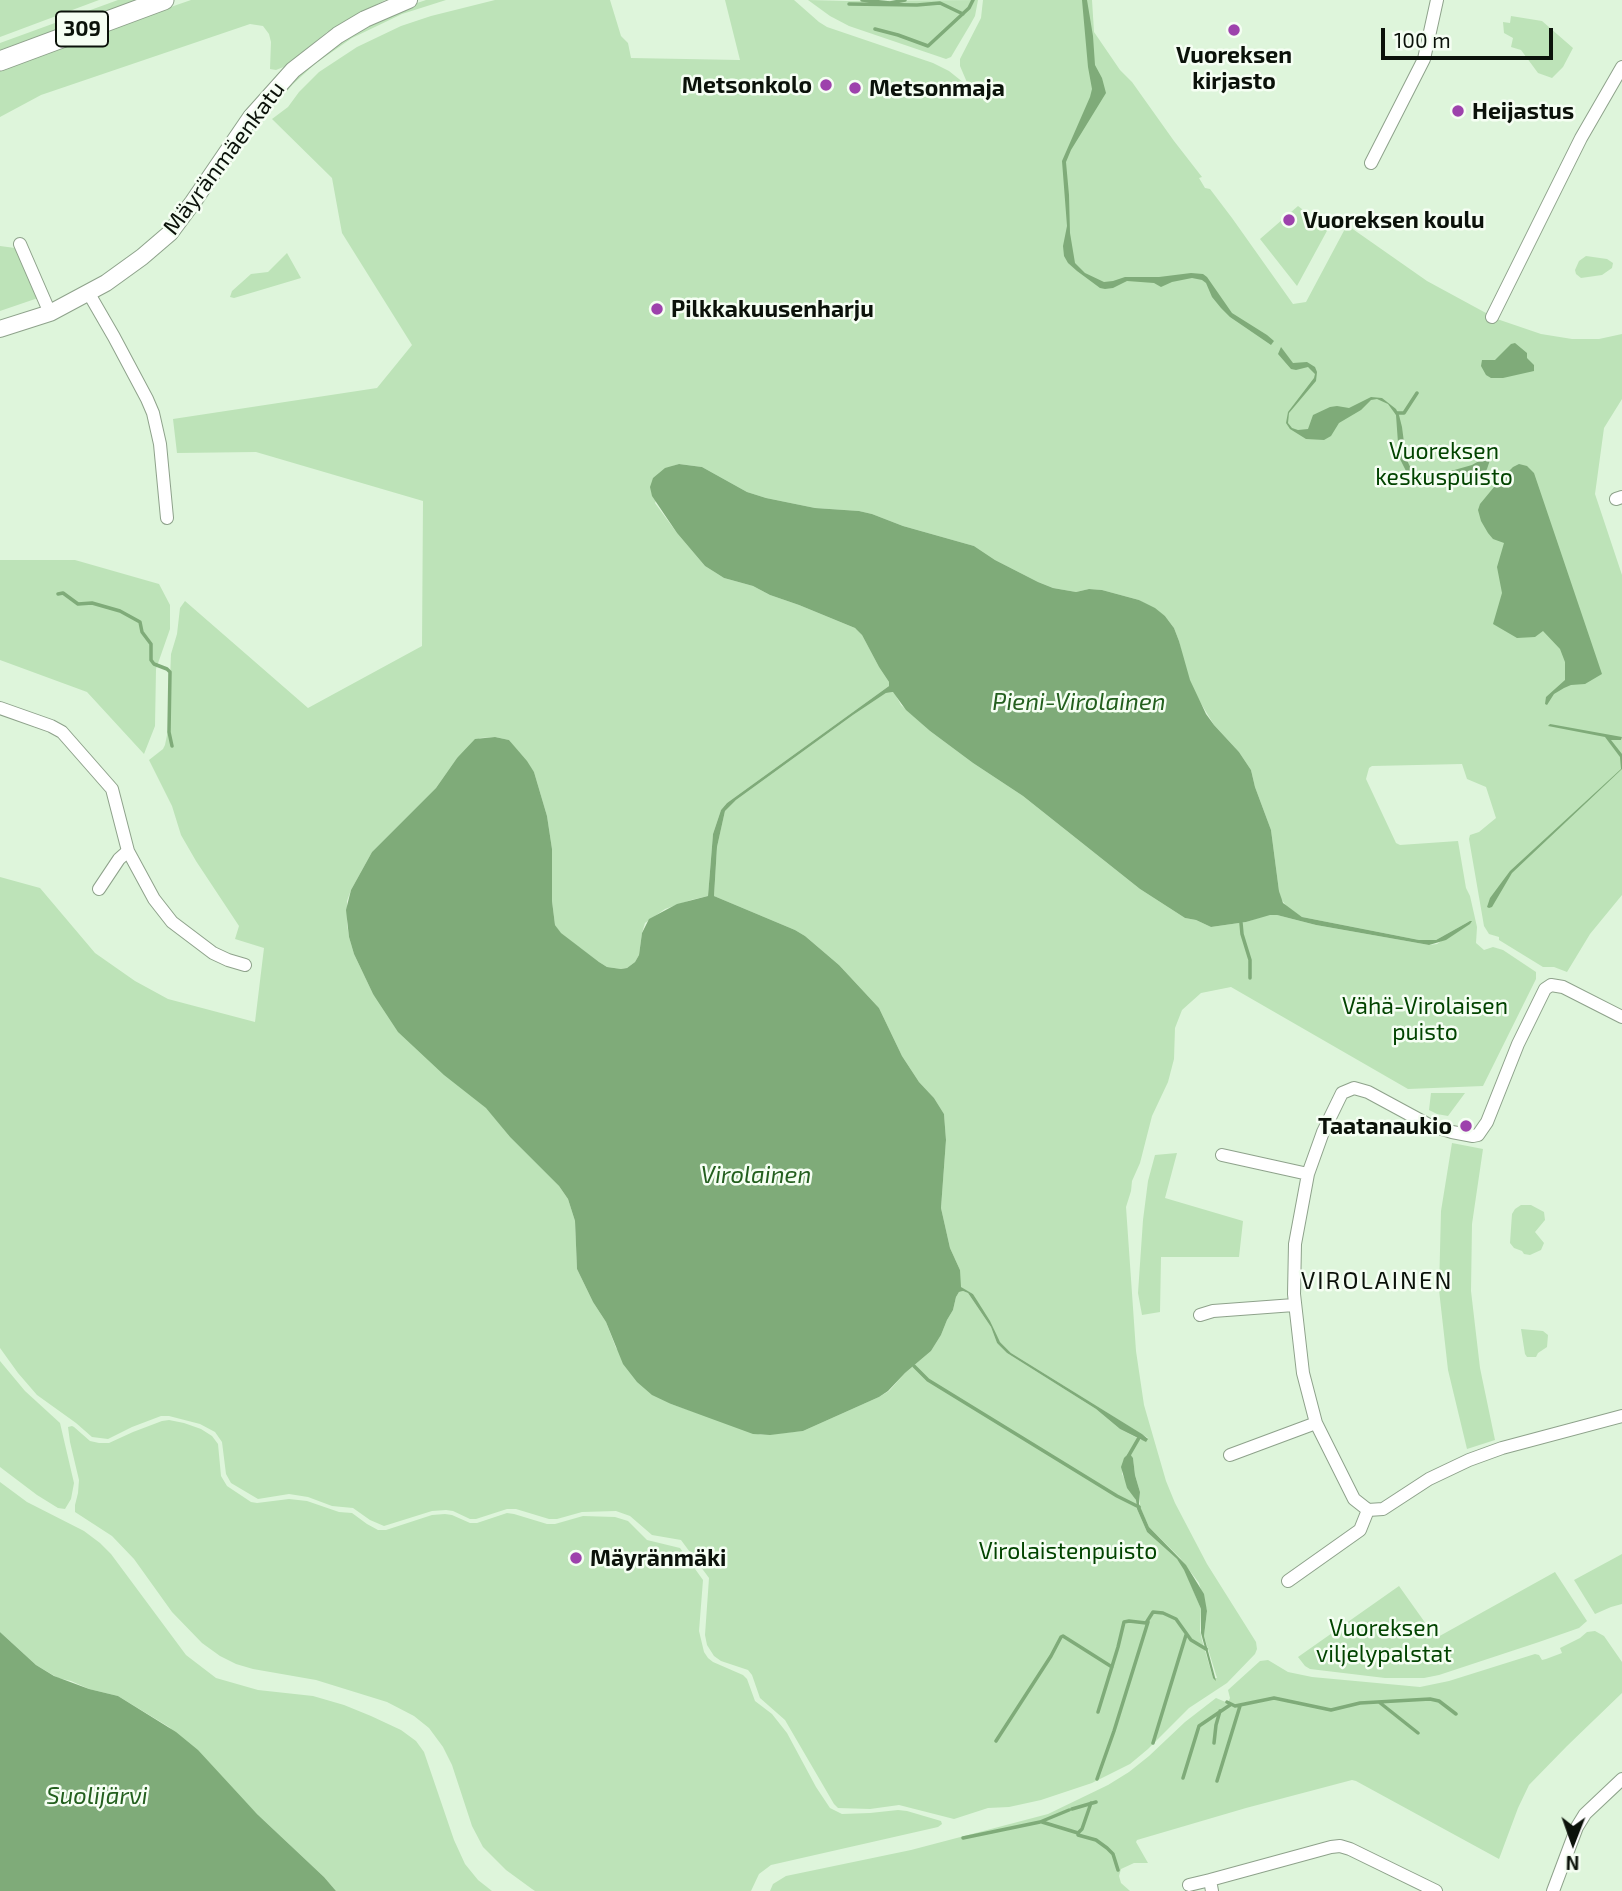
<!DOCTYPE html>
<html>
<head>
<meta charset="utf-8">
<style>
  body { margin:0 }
  #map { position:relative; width:1622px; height:1891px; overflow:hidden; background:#def5db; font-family:"Exo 2",sans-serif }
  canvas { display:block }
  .north { position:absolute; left:1538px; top:1807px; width:70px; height:70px; -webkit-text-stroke:5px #f5fef3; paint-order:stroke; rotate:181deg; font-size:19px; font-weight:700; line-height:28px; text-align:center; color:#0b120a }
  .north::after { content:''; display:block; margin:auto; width:24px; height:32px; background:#0b120a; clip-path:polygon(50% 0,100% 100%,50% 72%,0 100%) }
  .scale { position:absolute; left:1381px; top:28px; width:172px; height:32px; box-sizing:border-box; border:4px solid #0b120a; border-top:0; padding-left:9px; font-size:21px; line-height:24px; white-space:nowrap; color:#0b120a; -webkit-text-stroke:5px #f5fef3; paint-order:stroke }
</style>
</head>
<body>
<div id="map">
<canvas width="1622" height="1891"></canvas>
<div class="north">N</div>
<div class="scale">100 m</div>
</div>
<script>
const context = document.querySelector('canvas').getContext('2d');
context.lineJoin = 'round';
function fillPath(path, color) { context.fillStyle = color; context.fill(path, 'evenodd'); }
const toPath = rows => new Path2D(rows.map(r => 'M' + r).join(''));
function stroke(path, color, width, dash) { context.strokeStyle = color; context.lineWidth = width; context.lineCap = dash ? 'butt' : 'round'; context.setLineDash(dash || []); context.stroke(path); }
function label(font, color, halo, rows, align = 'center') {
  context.font = font + ' "Exo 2",sans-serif'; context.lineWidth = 5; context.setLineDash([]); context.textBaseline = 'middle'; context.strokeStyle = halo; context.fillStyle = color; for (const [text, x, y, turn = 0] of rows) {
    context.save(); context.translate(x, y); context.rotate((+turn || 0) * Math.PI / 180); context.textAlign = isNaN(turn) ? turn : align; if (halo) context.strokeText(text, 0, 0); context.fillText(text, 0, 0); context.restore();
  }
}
const green = toPath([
  [0,0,99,0,0,37],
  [118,0,139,0,0,50,0,43],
  [191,0,385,0,327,32,286,66,276,70,270,69,271,42,269,34,263,26,250,24,41,95,0,117,0,70,90,35],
  [426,0,446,0,402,14,352,38,316,63,293,84,266,116,262,115,272,100,329,47,399,9],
  [495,0,610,0,621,36,628,43,631,58,740,60,725,0,794,0,819,22,827,27,933,63,949,71,969,87,960,66,960,59,981,18,983,0,1092,0,1094,32,1120,70,1132,82,1174,141,1202,177,1199,178,1205,188,1210,189,1232,218,1293,304,1306,302,1347,225,1427,281,1497,319,1541,334,1572,339,1599,339,1622,334,1622,399,1604,428,1595,494,1622,575,1622,895,1590,934,1567,972,1554,967,1543,967,1499,940,1499,937,1489,934,1484,926,1469,839,1470,835,1479,832,1496,818,1486,787,1467,779,1462,764,1372,766,1369,768,1366,779,1396,843,1400,845,1458,841,1466,888,1470,896,1477,927,1476,943,1484,950,1493,947,1503,950,1536,972,1536,979,1483,1086,1408,1089,1231,987,1201,993,1182,1010,1175,1028,1174,1059,1168,1082,1152,1116,1140,1163,1132,1181,1131,1191,1126,1207,1136,1351,1144,1405,1166,1481,1175,1503,1207,1564,1256,1642,1257,1649,1255,1654,1227,1683,1189,1708,1148,1749,1130,1764,1092,1783,1041,1800,1009,1807,988,1808,954,1819,899,1805,870,1809,838,1808,834,1804,785,1720,760,1698,752,1675,748,1670,721,1661,714,1656,707,1645,705,1635,709,1578,681,1540,652,1535,630,1516,616,1511,582,1512,557,1519,549,1519,516,1509,507,1509,476,1519,470,1519,453,1511,446,1510,432,1511,384,1526,370,1520,353,1508,332,1506,308,1497,289,1494,258,1499,231,1483,226,1474,222,1442,215,1432,200,1424,169,1416,161,1416,132,1427,108,1439,92,1437,76,1423,37,1395,18,1373,0,1348,0,877,40,888,95,953,135,981,168,999,255,1022,264,948,235,939,239,926,196,861,181,835,172,806,149,760,163,749,165,745,168,730,171,654,177,634,180,608,185,601,308,708,422,646,423,501,256,452,177,453,173,419,377,388,412,345,342,233,332,178,272,119,288,107,299,92,319,72,357,47,401,26,431,16],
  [679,464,702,467,747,492,766,498,815,508,859,511,872,514,903,526,974,546,995,560,1038,582,1053,588,1076,592,1089,589,1102,590,1139,600,1165,616,1174,628,1179,641,1185,668,1194,692,1214,725,1239,752,1251,770,1255,787,1271,830,1279,891,1281,899,1287,907,1302,917,1419,940,1436,940,1470,921,1437,944,1429,945,1316,925,1277,915,1270,914,1246,922,1211,927,1196,920,1185,918,1140,889,1023,796,973,763,930,731,901,705,894,692,886,693,853,715,736,800,725,811,717,847,714,896,795,930,805,936,839,965,879,1008,902,1056,919,1082,934,1098,944,1114,946,1140,941,1208,950,1248,960,1270,960,1287,973,1294,1000,1342,1011,1353,1148,1438,1141,1440,1120,1429,1096,1409,1007,1353,997,1343,991,1327,968,1293,963,1291,959,1292,956,1297,953,1310,947,1320,941,1335,931,1351,905,1373,889,1391,879,1397,803,1431,761,1435,671,1404,616,1348,606,1322,593,1302,577,1269,575,1221,568,1199,559,1186,510,1137,487,1108,472,1096,373,994,354,954,349,937,347,924,347,901,351,890,372,852,436,788,457,758,480,738,495,737,509,740,534,772,547,816,552,849,552,901,555,925,560,933,599,962,607,967,621,969,627,968,635,962,639,955,642,933,645,923,665,909,691,900,708,896,713,834,721,810,727,803,889,686,889,682,879,667,862,635,855,628,799,605,770,595,753,586,724,578,705,566,677,533,655,503,673,466],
  [1129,1454,1133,1458,1135,1475,1140,1492,1140,1507,1149,1527,1180,1558,1199,1583,1207,1611,1204,1636,1217,1678,1213,1678,1202,1640,1200,1630,1201,1609,1183,1566,1177,1559,1147,1532,1137,1509,1136,1500,1122,1474,1123,1461],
  [808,0,847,1,978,0,975,16,970,25,951,57,946,59,849,26,830,16],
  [1511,16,1542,21,1573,48,1563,67,1552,78,1538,73,1521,50,1511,47,1513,38,1504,33,1503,22,1510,23],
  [1298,206,1328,229,1297,286,1260,239],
  [0,246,15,248,38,298,0,311],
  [287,253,301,278,234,298,230,297,232,291,251,274,268,272],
  [1586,256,1607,259,1613,263,1612,268,1602,275,1581,278,1576,274,1575,270,1579,261],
  [0,560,75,560,159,584,170,605,170,629,156,669,155,726,144,754,87,692,0,660],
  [1431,1093,1465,1093,1448,1116,1437,1114,1429,1110],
  [1452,1143,1483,1149,1472,1224,1471,1291,1480,1368,1495,1440,1467,1449,1448,1370,1439,1290,1441,1211],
  [1177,1153,1165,1198,1243,1221,1239,1257,1161,1257,1160,1312,1142,1315,1138,1293,1143,1220,1148,1181,1155,1155],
  [1521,1205,1531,1205,1544,1212,1545,1220,1535,1232,1544,1243,1541,1250,1530,1255,1524,1254,1522,1251,1514,1248,1510,1243,1512,1214,1515,1209],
  [1521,1329,1543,1331,1548,1335,1547,1347,1538,1353,1536,1357,1527,1357,1525,1354],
  [0,1361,25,1391,60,1423,74,1483,71,1499,65,1509,58,1508,37,1495,0,1467],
  [169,1420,184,1423,201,1429,212,1436,218,1444,221,1476,227,1486,251,1502,257,1503,289,1499,307,1501,339,1512,352,1513,367,1524,378,1530,386,1530,432,1515,445,1514,452,1515,470,1523,477,1523,507,1513,514,1514,547,1524,555,1524,583,1516,615,1517,628,1521,647,1540,680,1548,703,1580,699,1631,704,1652,708,1658,713,1662,743,1675,747,1679,755,1701,772,1714,787,1733,816,1787,830,1808,842,1814,870,1813,898,1810,907,1811,941,1821,942,1824,938,1827,771,1865,759,1874,751,1891,535,1891,532,1889,506,1870,483,1847,472,1826,452,1765,443,1747,429,1728,414,1716,387,1702,316,1680,253,1669,236,1664,220,1656,202,1643,172,1612,134,1559,112,1536,75,1512,75,1505,78,1493,79,1480,70,1442,68,1427,72,1426,74,1427,90,1441,99,1443,109,1443,133,1432,162,1421],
  [0,1482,27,1502,84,1531,100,1543,111,1554,186,1655,216,1678,258,1690,313,1696,344,1705,371,1716,401,1730,416,1741,424,1752,454,1840,465,1864,478,1880,492,1891,336,1891,324,1877,257,1814,169,1727,118,1696,89,1689,71,1681,58,1678,36,1665,0,1632],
  [1622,1554,1622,1604,1611,1607,1595,1614,1574,1580],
  [1555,1572,1587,1621,1579,1628,1539,1642,1439,1675,1424,1678,1385,1678,1310,1669,1305,1666,1298,1657,1399,1586,1436,1638],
  [1595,1631,1604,1636,1622,1662,1622,1693,1567,1746,1529,1785,1518,1808,1499,1859,1356,1781,1352,1780,1246,1808,1137,1840,1136,1842,1148,1863,1134,1863,1121,1869,1119,1876,1121,1883,1130,1891,770,1891,773,1884,786,1876,911,1850,1048,1814,1108,1785,1129,1772,1149,1756,1185,1722,1216,1698,1228,1703,1230,1698,1228,1690,1260,1661,1268,1660,1288,1672,1312,1677,1420,1687,1449,1681,1535,1654,1539,1655,1542,1660,1546,1659,1562,1653,1560,1648,1580,1638,1587,1632]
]);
const water = toPath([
  [1082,0,1087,0,1093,36,1095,65,1102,78,1106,93,1071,150,1066,162,1069,195,1070,233,1075,263,1085,273,1104,282,1113,281,1125,277,1159,277,1191,273,1203,274,1207,277,1232,313,1267,335,1274,341,1271,345,1230,317,1221,308,1212,297,1206,283,1202,280,1192,278,1172,282,1161,287,1154,283,1127,281,1113,288,1105,289,1100,288,1077,271,1068,263,1064,256,1063,246,1067,226,1062,161,1090,97,1092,89,1088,67],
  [1515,343,1527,353,1527,358,1534,365,1534,371,1503,378,1491,378,1486,375,1481,366,1482,360,1495,360,1511,344],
  [1281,347,1293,363,1307,362,1315,367,1317,372,1316,381,1289,413,1288,423,1292,428,1298,430,1308,429,1313,415,1330,407,1337,406,1349,408,1371,397,1382,398,1396,409,1399,415,1402,427,1406,458,1412,471,1420,475,1433,476,1472,465,1486,457,1490,460,1487,469,1479,483,1474,482,1466,476,1459,474,1429,481,1420,480,1407,473,1399,457,1396,415,1388,404,1377,399,1371,400,1361,410,1339,423,1331,436,1324,440,1306,439,1290,429,1286,423,1288,412,1314,378,1315,374,1308,367,1296,370,1291,369,1278,354],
  [679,464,702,467,747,492,766,498,815,508,859,511,872,514,903,526,974,546,995,560,1038,582,1053,588,1076,592,1089,589,1102,590,1139,600,1155,608,1165,616,1174,628,1179,641,1190,680,1206,714,1214,725,1239,752,1251,770,1255,787,1271,830,1279,891,1283,903,1302,917,1419,940,1436,940,1470,921,1472,921,1470,924,1446,940,1429,945,1316,925,1277,915,1270,915,1246,922,1211,927,1196,920,1185,918,1140,889,1023,796,973,763,930,731,906,710,893,692,886,693,853,715,736,800,725,811,717,847,714,896,795,930,805,936,839,965,879,1008,902,1056,919,1082,934,1098,944,1114,946,1140,941,1208,950,1248,960,1270,961,1287,973,1294,990,1321,1000,1342,1011,1353,1142,1434,1148,1439,1146,1442,1120,1429,1096,1409,1007,1353,997,1343,991,1327,968,1293,963,1291,959,1292,956,1297,953,1310,947,1320,941,1335,931,1351,905,1373,888,1391,879,1397,803,1431,770,1435,753,1434,671,1404,652,1395,637,1382,623,1364,606,1322,593,1302,577,1269,575,1221,568,1199,559,1186,510,1137,486,1108,444,1075,398,1032,373,994,354,954,349,937,346,910,351,890,372,852,436,788,457,758,475,739,495,737,509,740,527,761,534,772,547,816,552,849,552,901,555,925,561,933,599,962,607,967,621,969,627,968,635,962,639,955,642,933,649,919,677,904,708,896,713,834,721,810,727,803,889,686,889,682,879,667,862,635,855,628,799,605,770,595,753,586,724,578,705,566,677,533,652,496,650,487,653,478,665,468],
  [1519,464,1527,466,1534,473,1602,674,1585,684,1571,685,1564,688,1554,694,1547,705,1545,704,1546,697,1565,680,1565,662,1560,649,1543,631,1535,637,1517,638,1493,624,1502,593,1497,567,1504,543,1493,539,1488,533,1481,521,1478,510,1480,504,1499,481,1513,467],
  [1550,724,1622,737,1621,740,1611,740,1622,754,1622,769,1512,873,1492,907,1489,908,1487,907,1490,898,1510,871,1621,769,1620,757,1605,737,1548,726],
  [1128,1454,1130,1454,1133,1458,1135,1475,1140,1492,1139,1504,1149,1527,1186,1565,1204,1594,1207,1611,1204,1636,1216,1681,1213,1678,1201,1633,1201,1609,1184,1570,1177,1559,1147,1532,1137,1509,1136,1500,1127,1488,1121,1467,1124,1458],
  [0,1632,36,1665,54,1676,89,1689,118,1696,176,1732,198,1750,257,1814,324,1877,336,1891,0,1891]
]);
const stream = toPath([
  [862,0,890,3,905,0],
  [849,4,917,5,940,3,963,14],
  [875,29,898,35,928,46,969,8,973,0],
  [1397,413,1404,413,1417,393],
  [58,594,63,593,78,604,92,603,120,611,140,622,142,632,151,644,151,660,154,664,167,669,170,672,169,732,172,746],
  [1241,923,1242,934,1250,960,1250,978],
  [914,1366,928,1380,1117,1496,1139,1507],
  [1129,1455,1140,1436],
  [1227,1702,1235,1706,1274,1698,1331,1710,1360,1703,1430,1699,1439,1701,1456,1714],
  [1379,1702,1418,1733],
  [1098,1712,1118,1647,1124,1622,1129,1621,1146,1623,1153,1612,1163,1613,1176,1619,1191,1640,1206,1649],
  [996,1741,1051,1656,1061,1637,1063,1636,1112,1667],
  [1153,1743,1186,1635],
  [1214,1743,1216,1725,1220,1711],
  [1183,1778,1199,1726,1230,1705],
  [1097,1779,1114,1731,1148,1622],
  [1217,1781,1240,1706],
  [1072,1809,1096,1802],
  [1042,1822,1078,1833,1082,1829,1091,1803],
  [1078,1833,1078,1835,1096,1840,1107,1848,1113,1854,1118,1870],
  [963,1838,1040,1822,1069,1810]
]);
const minor = toPath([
  [1371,163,1424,59,1437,0],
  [20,244,50,313],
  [88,292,114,337,147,399,153,413,160,444,167,518],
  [1492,317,1581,138,1622,67],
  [1616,499,1622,497],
  [0,708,51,726,62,732,112,789,128,851,154,899,172,922,213,953,228,960,245,965],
  [99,889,119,859,128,851],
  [1622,1017,1563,987,1551,985,1545,989,1518,1044,1487,1122,1478,1135,1473,1136,1452,1132,1429,1125,1368,1092,1354,1088,1342,1093,1323,1132,1308,1174,1295,1244,1294,1294,1303,1373,1316,1423,1354,1499,1368,1510,1383,1509,1429,1479,1469,1460,1502,1448,1622,1416],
  [1222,1155,1308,1174],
  [1200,1315,1213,1311,1294,1305],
  [1230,1455,1316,1423],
  [1288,1581,1360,1530,1368,1510],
  [1189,1885,1210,1880],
  [1212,1891,1210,1880,1331,1847,1340,1846,1350,1849,1436,1891],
  [1553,1891,1577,1827,1585,1814,1622,1779]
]);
const tertiary = toPath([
  [0,329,50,313,106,283,142,257,170,233,193,202,251,117,293,70,338,35,365,19,409,0]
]);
const primary = toPath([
  [0,61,164,0]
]);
const markers = [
  [1234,30,7,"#9d42ac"],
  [826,85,7,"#9d42ac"],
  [855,88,7,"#9d42ac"],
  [1458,111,7,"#9d42ac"],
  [1289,220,7,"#9d42ac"],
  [657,309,7,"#9d42ac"],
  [1466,1126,7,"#9d42ac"],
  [576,1558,7,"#9d42ac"]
];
const shields = [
  [82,29,52]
];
const shieldNames = [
  ["309",82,29]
];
const poiNames = [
  ["Vuoreksen",1234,55,"center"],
  ["kirjasto",1234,81,"center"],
  ["Metsonkolo",812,85,"right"],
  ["Metsonmaja",869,88],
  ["Heijastus",1472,111],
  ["Vuoreksen koulu",1303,220],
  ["Pilkkakuusenharju",671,309],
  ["Taatanaukio",1452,1126,"right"],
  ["Mäyränmäki",590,1558]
];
const streetNames = [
  ["Mäyränmäenkatu",224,158,-53]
];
const parkNames = [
  ["Vuoreksen",1444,451],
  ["keskuspuisto",1444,477],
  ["Vähä-Virolaisen",1425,1006],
  ["puisto",1425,1032],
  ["Virolaistenpuisto",1068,1551],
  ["Vuoreksen",1384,1628],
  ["viljelypalstat",1384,1654]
];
const waterNames = [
  ["Pieni-Virolainen",1079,702],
  ["Virolainen",756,1175],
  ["Suolijärvi",97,1796]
];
const neighbourhoodNames = [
  ["VIROLAINEN",1377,1281]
];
fillPath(green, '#bde3b8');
fillPath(water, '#7fab79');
stroke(stream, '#7fab79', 3.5);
stroke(minor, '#8ea28b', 14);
stroke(tertiary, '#8ea28b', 18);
stroke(primary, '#8ea28b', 21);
stroke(minor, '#fff', 12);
stroke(tertiary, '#fff', 16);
stroke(primary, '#fff', 19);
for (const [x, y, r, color] of markers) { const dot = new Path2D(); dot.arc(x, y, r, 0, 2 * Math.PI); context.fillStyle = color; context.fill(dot); stroke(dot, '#f5fef3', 2.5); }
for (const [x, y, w] of shields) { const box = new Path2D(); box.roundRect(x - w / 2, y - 17.5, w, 35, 5); context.fillStyle = '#f5fef3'; context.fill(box); stroke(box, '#0b120a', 2); }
label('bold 21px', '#0b120a', null, shieldNames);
label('bold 23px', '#0b120a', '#f5fef3', poiNames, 'left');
label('23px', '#0b120a', '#f5fef3', streetNames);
label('23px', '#024400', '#f5fef3', parkNames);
label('italic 24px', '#235f1e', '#f5fef3', waterNames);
context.letterSpacing = '2px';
label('24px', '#0b120a', '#f5fef3', neighbourhoodNames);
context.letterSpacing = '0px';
</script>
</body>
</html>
